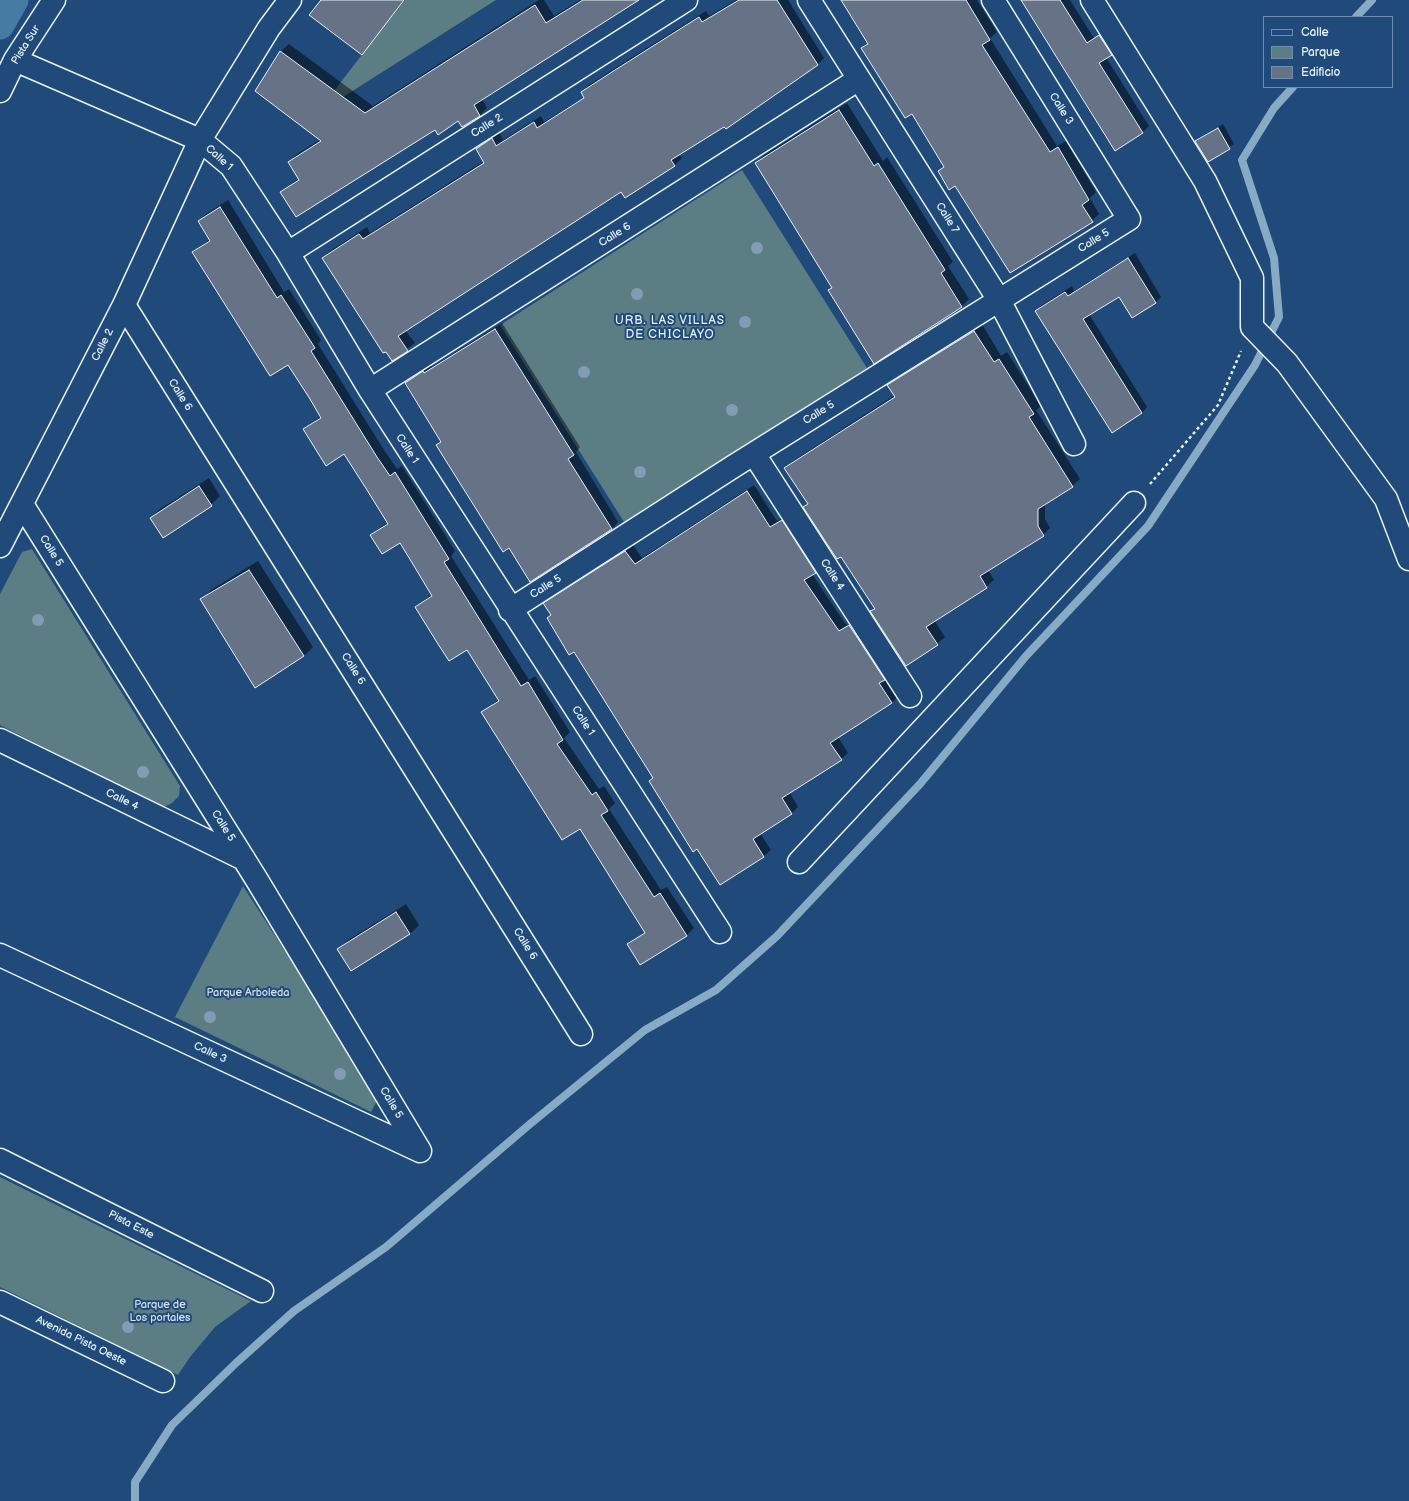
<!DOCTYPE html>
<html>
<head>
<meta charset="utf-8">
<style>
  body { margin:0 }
  #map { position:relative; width:1409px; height:1501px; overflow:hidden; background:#1f4a7a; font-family:"Balsamiq Sans",sans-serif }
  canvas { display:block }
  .legend { position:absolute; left:1263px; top:16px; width:130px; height:72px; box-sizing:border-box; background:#1f4a7a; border:1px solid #6f8dac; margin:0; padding:5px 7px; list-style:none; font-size:12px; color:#e8f1f8 }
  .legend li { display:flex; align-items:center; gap:8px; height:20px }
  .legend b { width:20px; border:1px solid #6f8dac }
</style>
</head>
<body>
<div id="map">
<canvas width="1409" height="1501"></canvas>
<ul class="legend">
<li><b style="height:5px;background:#1f4a7a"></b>Calle</li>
<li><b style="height:11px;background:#5a7e83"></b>Parque</li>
<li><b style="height:11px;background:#667285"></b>Edificio</li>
</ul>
</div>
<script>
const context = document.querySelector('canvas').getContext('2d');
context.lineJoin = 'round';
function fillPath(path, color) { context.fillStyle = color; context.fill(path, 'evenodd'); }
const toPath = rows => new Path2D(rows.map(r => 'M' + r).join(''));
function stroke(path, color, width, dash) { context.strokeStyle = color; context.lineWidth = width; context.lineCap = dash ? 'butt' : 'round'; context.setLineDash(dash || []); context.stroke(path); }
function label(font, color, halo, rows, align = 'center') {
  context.font = font + ' "Balsamiq Sans",sans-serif'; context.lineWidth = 4; context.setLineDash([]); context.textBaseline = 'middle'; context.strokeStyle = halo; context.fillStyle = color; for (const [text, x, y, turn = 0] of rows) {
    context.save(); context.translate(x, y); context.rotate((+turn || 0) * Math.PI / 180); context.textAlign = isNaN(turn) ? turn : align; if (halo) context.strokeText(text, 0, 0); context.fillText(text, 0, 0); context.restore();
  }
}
const green = toPath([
  [404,0,496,0,343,97,334,91],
  [742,170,867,368,624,522,500,325],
  [32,549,180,786,179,796,172,803,162,808,0,725,0,594,22,552],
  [243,886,379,1097,371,1112,175,1017],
  [0,1177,251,1301,215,1327,190,1357,178,1375,0,1287]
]);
const shadow = toPath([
  [322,0,405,0,362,53],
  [539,0,544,0,554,16,580,0,638,0,482,99,487,108,480,115,463,126,459,120,435,128,281,192,299,178,289,162,297,154,321,139,256,91,281,51,289,44,373,106],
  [736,0,788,0,824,58,818,64,679,154,682,158,675,165,625,196,621,191,405,330,415,343,392,360,323,258,330,251,367,227,370,233,484,161,477,149,499,132,503,140,541,116,544,122,585,97,582,92,589,85,623,63,706,11,709,16],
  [841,0,977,0,997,32,990,38,1057,146,1066,141,1096,192,1090,198,1099,214,1092,221,939,171,945,165,912,112,862,49,868,43],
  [1022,0,1070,0,1149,126,1143,132,1115,150],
  [847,103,883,161,887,157,953,262,948,266,969,299,961,307,829,290,833,287,756,163,764,155],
  [1223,124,1234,144,1208,161,1196,141],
  [228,200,284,292,289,289,321,340,318,344,384,450,397,469,402,466,455,551,451,556,529,680,535,676,570,732,564,738,599,789,604,786,615,803,609,809,661,890,667,887,694,928,687,935,641,964,629,945,645,932,580,828,482,712,499,699,467,649,416,607,432,594,400,542,371,535,388,522,344,453,304,429,321,416,288,364,193,252,210,239,199,221,206,214],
  [1135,253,1161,297,1155,303,1119,295,1089,314,1147,407,1142,413,1036,311,1042,305,1072,286,1074,291],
  [502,323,580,447,576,452,618,522,612,529,509,547,437,445,442,441,406,383,413,376,430,365,432,367],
  [982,324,1001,356,1007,352,1041,406,1036,410,1080,479,1072,486,1045,503,1045,519,1050,528,1043,535,988,570,994,580,986,587,934,620,945,637,937,644,872,611,875,608,841,556,804,507,808,503,785,468,793,461,895,395,888,385,896,378],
  [209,478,220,496,211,505,151,518,160,509],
  [754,485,777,521,789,514,822,565,812,574,846,625,856,619,898,696,892,703,838,737,848,753,841,759,790,793,798,807,792,813,760,833,771,850,764,856,721,883,650,781,654,777,574,650,548,618,552,614,545,604,551,597,633,545,642,558],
  [258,561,313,647,304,656,202,600,211,590],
  [406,904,419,925,410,934,339,949,348,940]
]);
const stream = toPath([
  [1356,17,1372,0],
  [135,1501,135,1482,172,1425,236,1363,294,1311,386,1247,530,1124,645,1030,716,990,777,936,920,784,1026,656,1148,526,1255,365,1279,317,1274,258,1242,160,1274,108,1293,87]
]);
const canal = toPath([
  [0,25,14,0]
]);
const building = toPath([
  [321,0,404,0,362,55,309,15,321,0],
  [583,0,639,0,474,105,480,116,462,127,458,121,438,135,435,130,296,217,280,192,299,180,288,162,321,141,255,91,280,51,365,113,535,5,546,23,583,0],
  [739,0,777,0,818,65,726,129,724,127,671,160,675,166,625,198,621,192,398,336,408,351,392,361,386,352,383,353,322,258,359,234,363,239,484,163,476,149,492,138,496,146,534,122,537,128,584,98,581,92,615,70,699,17,702,22,739,0],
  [841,0,966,0,990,40,982,45,1050,152,1058,147,1089,200,1082,205,1093,222,1010,273,955,186,949,190,938,171,944,167,912,114,905,118,861,48,868,44,841,0],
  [1021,0,1060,0,1087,43,1099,35,1112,55,1099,63,1143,133,1115,151,1021,0],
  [839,110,874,166,878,163,945,270,941,273,962,307,874,364,828,290,832,288,755,163,839,110],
  [1218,128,1230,149,1208,162,1195,141,1218,128],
  [220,207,277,298,281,295,315,348,311,351,377,457,390,476,395,472,449,559,444,562,521,686,528,682,563,740,557,744,592,795,596,792,608,811,601,815,654,897,660,893,687,936,640,965,627,944,645,933,580,829,562,840,517,769,481,712,499,701,467,650,449,661,438,644,415,607,432,596,411,561,400,543,382,554,370,535,388,524,367,490,344,454,326,466,303,429,321,418,310,399,288,365,270,376,192,252,210,241,198,221,220,207],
  [1128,258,1156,303,1132,318,1119,297,1083,319,1142,413,1112,433,1035,311,1065,292,1068,296,1128,258],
  [495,329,574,455,568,459,612,529,530,582,509,548,503,552,436,445,441,442,405,383,423,371,424,373,495,329],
  [974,331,994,362,999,359,1034,414,1029,417,1073,487,1038,509,1038,526,1044,536,980,576,987,588,926,627,938,645,906,666,870,611,875,609,841,557,837,559,803,507,808,504,784,468,895,397,887,385,974,331],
  [199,486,212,506,163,538,150,518,199,486],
  [747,491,770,527,782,520,816,573,804,580,839,631,849,625,885,680,879,683,892,703,830,743,842,760,782,798,792,814,753,839,764,857,720,885,697,849,693,852,649,781,653,778,574,652,569,655,547,618,551,615,543,603,625,551,635,564,747,491],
  [249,570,304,656,255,688,200,599,249,570],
  [396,912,410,934,351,971,337,949,396,912]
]);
const path = toPath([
  [1150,484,1218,405,1241,351]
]);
const street = toPath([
  [809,0,999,300,1074,444],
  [15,60,200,140,231,166,288,253,370,390,720,932],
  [0,91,15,60,54,0],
  [288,253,686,0],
  [124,305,581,1034],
  [370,390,859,79],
  [754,454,910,696],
  [22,504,257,880,420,1151],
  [0,546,124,305,200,140,269,28,290,0],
  [510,610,734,466,1129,219,993,0],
  [0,740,244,859],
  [799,862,1134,503],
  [0,955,420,1151]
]);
const secondary = toPath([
  [1092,0,1205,181,1252,278,1252,327,1287,363,1386,499,1409,559],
  [0,1160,262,1291],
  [0,1302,163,1381]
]);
const trees = [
  [757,248],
  [637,294],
  [745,322],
  [584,372],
  [732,410],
  [640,472],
  [38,620],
  [143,772],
  [210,1017],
  [340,1074],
  [128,1327]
];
const streetNames = [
  ["Pista Sur",26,45,-58],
  ["Calle 3",1061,109,58],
  ["Calle 2",487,126,-32],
  ["Calle 1",219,158,42],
  ["Calle 7",947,218,58],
  ["Calle 6",615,235,-32],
  ["Calle 5",1094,241,-32],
  ["Calle 2",103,345,-63],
  ["Calle 6",180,395,58],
  ["Calle 5",819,413,-32],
  ["Calle 1",407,449,57],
  ["Calle 5",51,551,58],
  ["Calle 4",832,575,57],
  ["Calle 5",546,587,-32],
  ["Calle 6",353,669,58],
  ["Calle 1",583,721,57],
  ["Calle 4",122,800,26],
  ["Calle 5",223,826,58],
  ["Calle 6",525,944,58],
  ["Calle 3",210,1053,25],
  ["Calle 5",391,1103,59],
  ["Pista Este",131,1225,27],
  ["Avenida Pista Oeste",81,1341,26]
];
const parkNames = [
  ["Parque Arboleda",248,993],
  ["Parque de",160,1305],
  ["Los portales",160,1318]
];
const neighbourhoodNames = [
  ["URB. LAS VILLAS",670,321],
  ["DE CHICLAYO",670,335]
];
fillPath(green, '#5a7e83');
fillPath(shadow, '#0007');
stroke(stream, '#87abc5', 8);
stroke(canal, '#467ca3', 29);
fillPath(building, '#667285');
stroke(building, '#e8f1f8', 1);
stroke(street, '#e8f1f8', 25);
stroke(secondary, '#e8f1f8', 25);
stroke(path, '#e8f1f8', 2.5, [3, 3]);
stroke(street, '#1f4a7a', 22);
stroke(secondary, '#1f4a7a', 22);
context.fillStyle = '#829cb5';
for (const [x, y] of trees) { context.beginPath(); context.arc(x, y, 6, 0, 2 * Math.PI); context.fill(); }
label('11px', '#e8f1f8', '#1f4a7a', streetNames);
label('11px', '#d3e0e6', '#1f4a7a', parkNames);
context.letterSpacing = '1px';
label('12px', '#e8f1f8', '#1f4a7a', neighbourhoodNames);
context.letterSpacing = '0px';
</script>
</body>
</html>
